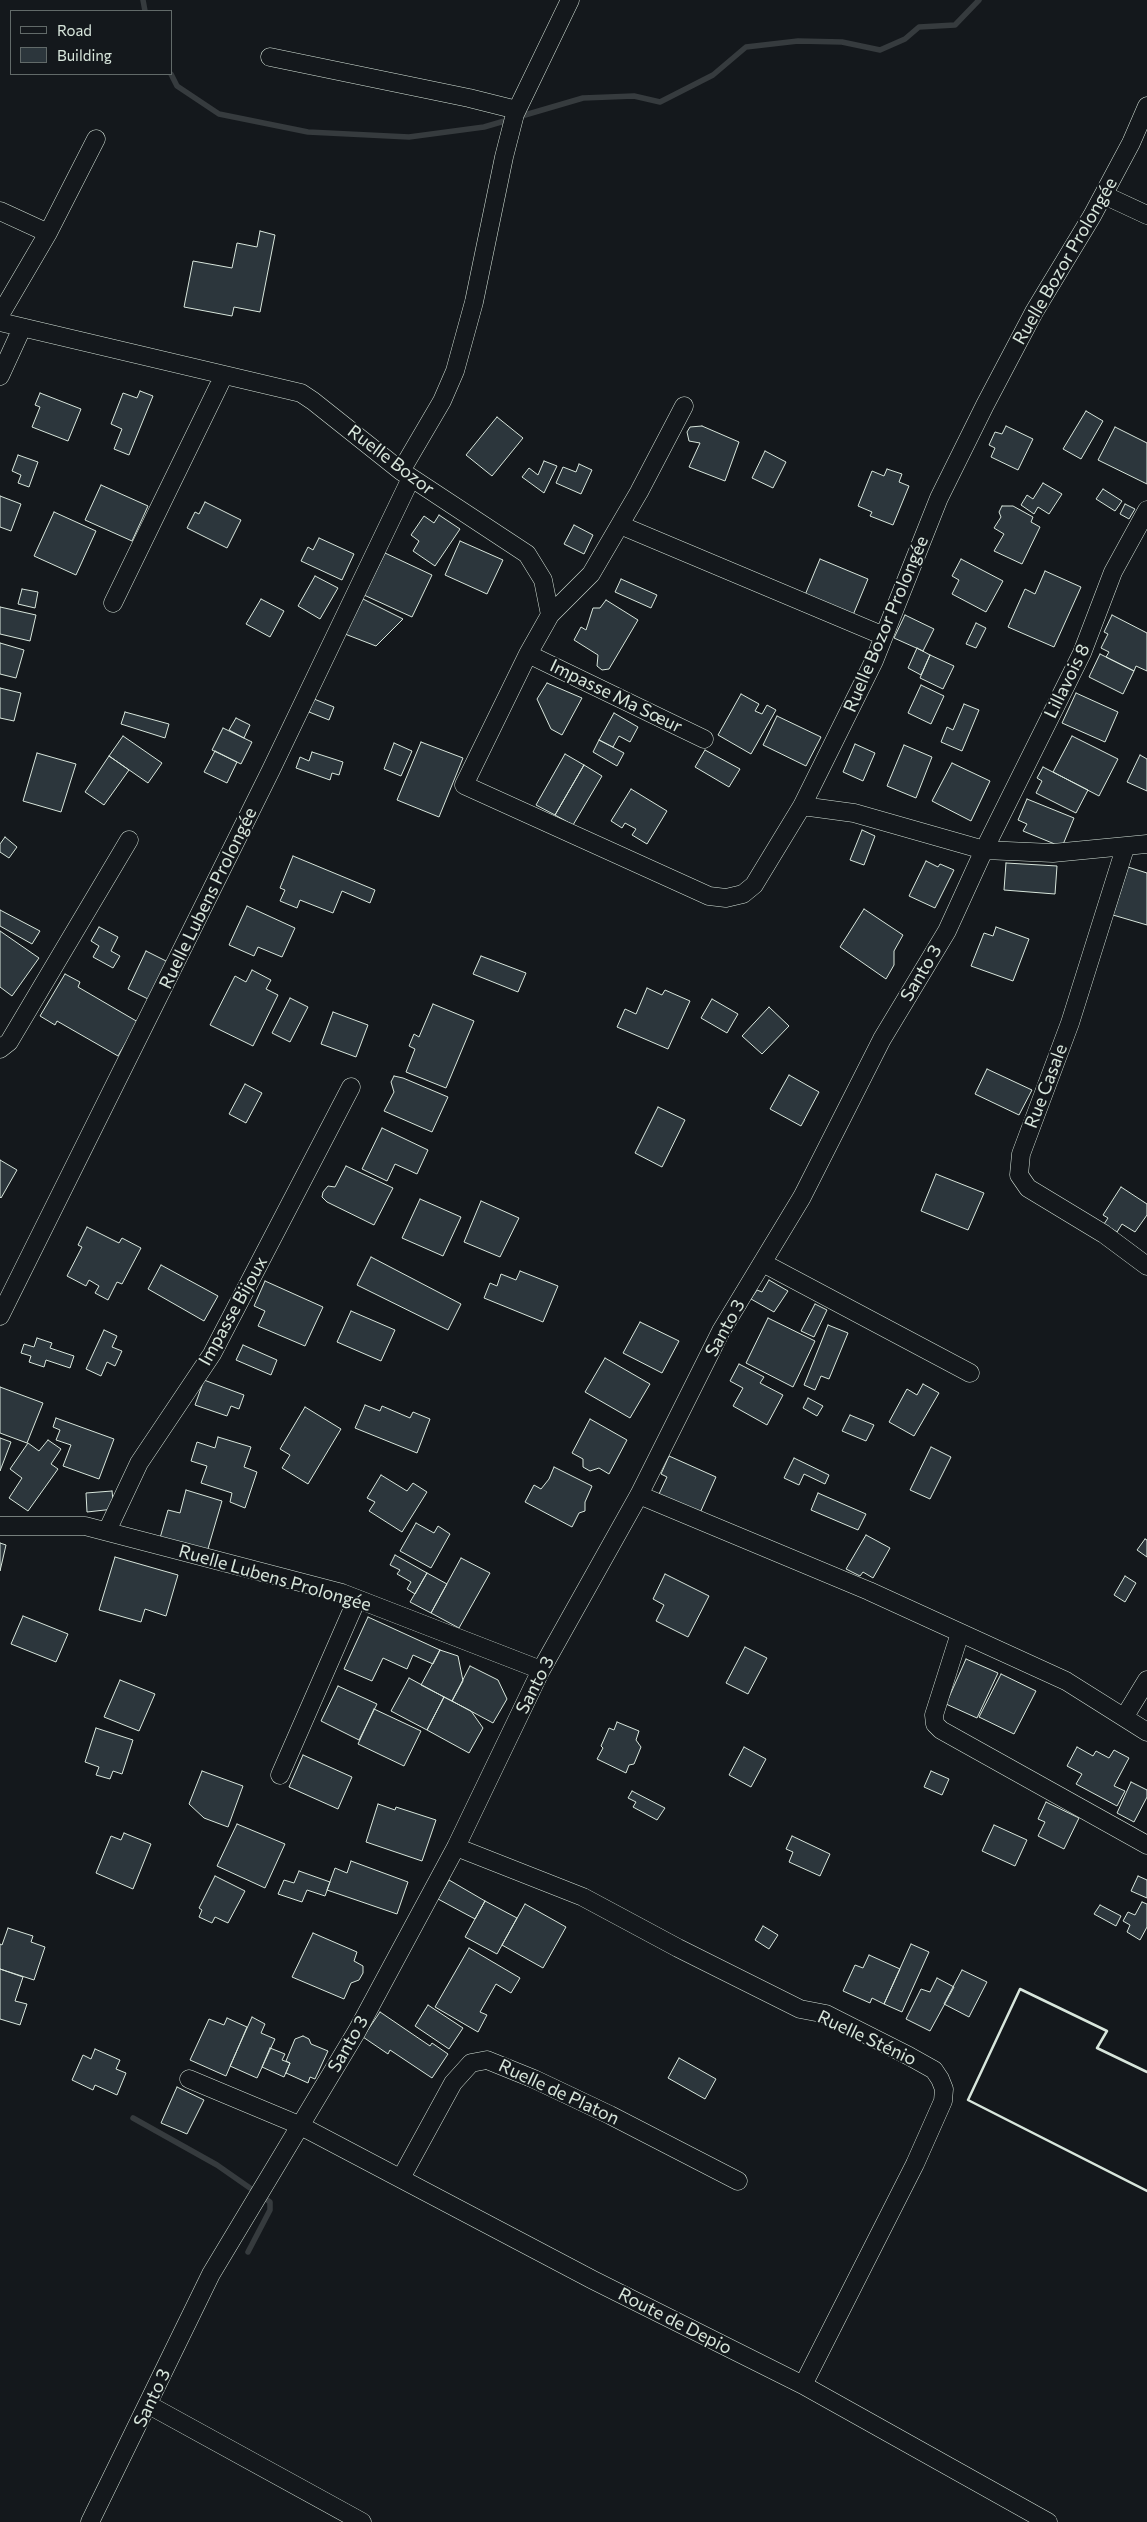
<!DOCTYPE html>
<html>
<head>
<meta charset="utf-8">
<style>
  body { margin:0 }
  #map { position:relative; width:1147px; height:2522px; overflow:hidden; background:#14181c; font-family:Commissioner,sans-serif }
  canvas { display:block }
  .legend { position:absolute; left:10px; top:10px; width:162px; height:65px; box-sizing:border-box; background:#14181c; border:1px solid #626a69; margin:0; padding:6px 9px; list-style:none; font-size:15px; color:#d8e6dc }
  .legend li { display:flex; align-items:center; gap:10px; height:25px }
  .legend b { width:25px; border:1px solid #626a69 }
</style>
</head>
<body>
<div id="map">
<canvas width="1147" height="2522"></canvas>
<ul class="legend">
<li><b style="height:6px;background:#14181c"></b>Road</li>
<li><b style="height:14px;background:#2c363c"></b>Building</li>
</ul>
</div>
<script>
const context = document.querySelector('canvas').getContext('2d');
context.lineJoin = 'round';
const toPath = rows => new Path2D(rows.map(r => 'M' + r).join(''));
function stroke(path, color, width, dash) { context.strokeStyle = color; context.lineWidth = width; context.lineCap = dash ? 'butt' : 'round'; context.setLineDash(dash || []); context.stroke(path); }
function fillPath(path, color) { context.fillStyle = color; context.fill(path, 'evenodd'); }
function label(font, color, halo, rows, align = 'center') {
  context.font = font + ' Commissioner,sans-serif'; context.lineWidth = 4; context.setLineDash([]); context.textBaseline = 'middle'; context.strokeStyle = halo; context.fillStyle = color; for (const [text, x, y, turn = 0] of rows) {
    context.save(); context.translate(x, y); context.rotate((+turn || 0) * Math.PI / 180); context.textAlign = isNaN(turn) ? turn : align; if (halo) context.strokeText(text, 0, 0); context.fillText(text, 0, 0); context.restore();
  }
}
const stream = toPath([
  [143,0,145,11],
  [171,74,177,86,219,114,308,132,409,137,484,127,583,98,634,96,660,102,713,75,746,47,798,41,842,42,880,50,905,39,919,27,955,25,979,0],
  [133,2118,217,2165,270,2202,270,2210,248,2252]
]);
const building = toPath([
  [260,231,275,235,260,312,234,307,232,316,184,307,193,261,232,268,237,243,257,247,260,231],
  [140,391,153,396,129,455,114,449,122,429,111,424,123,393,137,398,140,391],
  [40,393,81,409,68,441,32,427,40,407,35,405,40,393],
  [1086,411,1103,421,1081,459,1063,449,1086,411],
  [497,417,523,438,492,476,466,455,497,417],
  [702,426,739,442,725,481,689,467,700,443,689,441,687,432,690,427,702,426],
  [1006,426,1033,439,1018,470,991,457,995,448,989,445,995,432,1002,434,1006,426],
  [1115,427,1147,443,1147,484,1098,460,1115,427],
  [765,451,786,462,773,488,752,478,765,451],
  [18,455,38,462,29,487,18,483,21,475,12,471,18,455],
  [544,461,557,466,544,493,522,477,529,468,538,475,544,461],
  [579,464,592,470,581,494,556,483,563,467,576,472,579,464],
  [887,469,902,474,899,482,909,486,893,525,870,516,872,512,858,506,872,471,884,476,887,469],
  [1043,483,1062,494,1049,514,1038,507,1034,514,1021,505,1027,495,1033,499,1043,483],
  [101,485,148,506,132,541,85,520,101,485],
  [1103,489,1122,501,1115,511,1096,499,1103,489],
  [0,496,21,504,11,531,0,527,0,496],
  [205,502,241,520,227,548,187,528,195,512,199,514,205,502],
  [1125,504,1135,509,1129,519,1120,514,1125,504],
  [1002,506,1013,506,1033,517,1031,522,1040,527,1022,564,994,551,1004,534,994,528,1001,517,999,512,1002,506],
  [54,512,96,531,76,575,34,556,54,512],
  [439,515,460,529,435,566,413,551,419,541,411,535,424,516,434,523,439,515],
  [574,525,593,535,584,554,564,544,574,525],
  [319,538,354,554,342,580,301,561,308,547,313,550,319,538],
  [460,541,503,560,487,594,445,575,460,541],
  [385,553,432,575,412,617,364,595,385,553],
  [820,559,868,579,853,615,805,595,820,559],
  [961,559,1003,581,986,612,952,594,959,580,952,576,961,559],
  [1045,571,1081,587,1054,647,1008,627,1025,589,1035,594,1045,571],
  [315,576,338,588,320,619,298,606,315,576],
  [621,579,657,595,651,608,615,592,621,579],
  [22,589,38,592,35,608,18,604,22,589],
  [261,599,284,611,270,637,246,624,261,599],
  [363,599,403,619,376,646,345,634,363,599],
  [606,600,638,620,609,669,602,670,597,666,598,655,574,640,581,627,586,630,593,608,600,608,606,600],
  [0,607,36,615,30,641,0,634,0,607],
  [905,615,934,629,923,651,894,638,905,615],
  [1112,615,1147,633,1147,671,1136,666,1134,671,1106,657,1109,652,1101,648,1108,634,1104,632,1112,615],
  [976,623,986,628,976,648,966,644,976,623],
  [0,643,24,650,16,678,0,674,0,643],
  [917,648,930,655,921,675,908,668,917,648],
  [1100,654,1134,671,1123,694,1089,677,1100,654],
  [930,655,954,666,943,689,920,678,930,655],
  [547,683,582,698,562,735,551,729,537,699,547,683],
  [921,685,944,696,931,724,908,713,921,685],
  [0,688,21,693,14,721,0,718,0,688],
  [1076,693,1118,712,1105,742,1062,723,1076,693],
  [741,694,759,704,755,711,762,714,767,705,776,710,751,754,718,735,741,694],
  [314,699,334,707,329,720,309,712,314,699],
  [964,704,979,710,962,751,941,742,947,727,953,730,964,704],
  [125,712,169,724,165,738,121,724,125,712],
  [614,713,638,727,630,742,619,736,613,747,599,740,614,713],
  [777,716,821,737,806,766,763,745,777,716],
  [236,718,250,725,244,738,229,730,236,718],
  [223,728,252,742,241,764,212,750,223,728],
  [123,736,162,763,148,783,109,756,123,736],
  [1072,736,1118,759,1099,796,1053,772,1072,736],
  [599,740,624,753,617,766,593,752,599,740],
  [421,742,463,758,439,817,397,800,421,742],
  [394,743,412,751,401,776,384,769,394,743],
  [855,744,875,753,863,781,843,772,855,744],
  [904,745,932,757,916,798,887,786,904,745],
  [705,750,740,769,729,787,695,767,705,750],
  [215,751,237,762,227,783,204,772,215,751],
  [312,752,343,762,339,775,332,773,330,780,296,768,300,757,309,761,312,752],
  [37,753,76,764,61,812,23,801,37,753],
  [565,754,584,765,555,815,536,805,565,754],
  [1140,755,1147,759,1147,791,1127,782,1140,755],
  [109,756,129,770,104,805,85,792,109,756],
  [952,763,990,781,971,821,932,801,952,763],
  [584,765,602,776,573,825,555,815,584,765],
  [1043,767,1088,790,1076,813,1036,793,1042,781,1037,778,1043,767],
  [631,789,667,811,647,844,632,835,636,829,625,823,622,828,611,821,631,789],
  [1027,799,1074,818,1062,847,1023,831,1027,824,1018,820,1027,799],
  [862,830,875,836,864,865,850,860,862,830],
  [5,837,17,847,9,858,0,852,0,844,5,837],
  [293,856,375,890,370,903,342,891,333,913,300,900,297,908,280,901,285,890,280,888,293,856],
  [926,861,938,867,940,864,954,870,935,908,909,896,926,861],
  [1006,863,1057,866,1055,894,1004,890,1006,863],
  [1128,867,1147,873,1147,925,1113,915,1128,867],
  [247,906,295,928,282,957,258,947,254,956,229,945,247,906],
  [864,909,903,935,894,951,894,965,886,979,840,947,864,909],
  [0,910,40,931,32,944,0,926,0,910],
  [99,927,118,937,111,951,120,956,113,968,93,957,99,946,91,941,99,927],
  [996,927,1029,939,1013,981,971,966,984,933,993,936,996,927],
  [0,931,39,958,12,996,0,987,0,931],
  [146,951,168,962,150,1000,128,989,146,951],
  [481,956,526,973,518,992,473,974,481,956],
  [252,970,271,980,266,989,278,995,253,1046,210,1025,235,976,246,982,252,970],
  [65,974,80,982,78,987,138,1022,118,1056,57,1021,55,1025,40,1016,65,974],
  [647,988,662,995,665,990,690,1001,668,1049,617,1027,625,1009,636,1014,647,988],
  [290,998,308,1007,290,1042,272,1033,290,998],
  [712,999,738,1014,727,1033,701,1018,712,999],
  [433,1004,474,1021,446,1088,406,1072,415,1049,409,1046,414,1034,419,1037,433,1004],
  [769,1007,789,1026,762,1054,742,1036,769,1007],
  [333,1012,368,1025,356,1057,321,1044,333,1012],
  [987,1069,1032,1090,1019,1115,975,1094,987,1069],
  [789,1075,819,1092,801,1126,770,1109,789,1075],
  [394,1076,403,1078,448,1097,432,1132,384,1111,394,1092,391,1082,394,1076],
  [245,1084,262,1093,246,1123,229,1114,245,1084],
  [658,1107,685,1120,662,1167,635,1153,658,1107],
  [382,1128,428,1150,417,1174,395,1164,387,1181,362,1169,382,1128],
  [0,1160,17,1170,1,1198,0,1197,0,1160],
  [346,1166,393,1188,374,1225,327,1202,322,1197,323,1192,328,1186,335,1187,346,1166],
  [936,1174,984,1193,968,1230,921,1211,936,1174],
  [1121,1187,1147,1204,1147,1215,1135,1232,1122,1224,1117,1232,1104,1224,1108,1218,1103,1215,1121,1187],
  [420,1199,461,1217,443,1256,402,1238,420,1199],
  [481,1201,519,1218,500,1257,464,1242,481,1201],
  [87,1227,119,1243,122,1238,141,1248,122,1284,117,1282,108,1300,95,1293,99,1286,89,1280,86,1286,67,1276,82,1247,78,1245,87,1227],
  [371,1257,461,1304,448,1330,357,1285,371,1257],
  [161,1265,218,1296,204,1321,148,1289,161,1265],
  [520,1271,558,1286,543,1322,484,1298,490,1283,497,1286,501,1274,516,1280,520,1271],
  [769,1280,788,1291,774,1312,751,1299,757,1290,762,1292,769,1280],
  [265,1281,323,1307,305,1346,258,1326,265,1311,254,1306,265,1281],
  [815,1304,827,1310,814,1337,801,1331,815,1304],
  [351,1311,395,1330,381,1361,337,1342,351,1311],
  [768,1318,815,1341,793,1387,746,1363,768,1318],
  [640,1322,679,1341,662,1373,623,1353,640,1322],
  [828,1325,848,1333,829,1379,821,1376,815,1390,804,1385,828,1325],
  [104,1330,117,1336,112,1347,122,1351,115,1366,107,1362,101,1376,86,1369,104,1330],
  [37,1338,52,1343,50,1348,74,1356,70,1368,46,1360,44,1367,29,1362,31,1356,21,1353,24,1344,34,1347,37,1338],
  [243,1345,277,1360,271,1375,236,1360,243,1345],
  [605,1358,650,1384,630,1418,585,1392,605,1358],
  [739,1364,764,1377,760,1383,783,1395,767,1425,733,1406,743,1388,730,1381,739,1364],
  [204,1380,244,1395,239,1409,231,1406,227,1416,195,1405,204,1380],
  [923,1384,939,1393,914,1436,889,1422,907,1389,917,1395,923,1384],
  [0,1387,43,1403,27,1443,0,1433,0,1387],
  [808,1398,823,1406,817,1416,803,1408,808,1398],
  [365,1405,380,1411,382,1406,410,1418,413,1412,430,1419,417,1453,355,1428,365,1405],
  [305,1407,341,1429,308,1484,282,1468,290,1455,280,1449,305,1407],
  [850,1415,874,1425,866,1441,842,1431,850,1415],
  [56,1418,114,1439,99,1479,63,1466,71,1445,56,1440,60,1430,53,1427,56,1418],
  [590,1419,627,1440,609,1474,599,1468,590,1471,583,1467,583,1459,572,1453,590,1419],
  [218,1437,251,1447,244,1467,257,1472,245,1508,230,1502,232,1493,201,1483,207,1466,191,1461,197,1442,215,1448,218,1437],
  [0,1438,11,1442,0,1471,0,1438],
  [48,1440,61,1449,51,1464,58,1469,28,1511,9,1498,22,1478,10,1469,28,1443,39,1451,48,1440],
  [931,1447,951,1457,930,1499,910,1490,931,1447],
  [669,1456,716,1477,700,1513,659,1494,667,1477,661,1474,669,1456],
  [794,1458,829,1475,825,1484,804,1474,799,1485,784,1478,794,1458],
  [554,1467,592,1486,585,1502,585,1511,579,1513,572,1527,525,1502,534,1485,541,1489,549,1479,554,1467],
  [381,1475,407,1491,413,1483,427,1492,402,1532,369,1511,375,1502,367,1498,381,1475],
  [186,1490,222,1501,207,1552,160,1538,168,1510,180,1513,186,1490],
  [112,1491,114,1509,87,1512,86,1493,112,1491],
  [818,1493,866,1514,858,1530,811,1510,818,1493],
  [416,1523,434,1533,438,1526,450,1534,431,1568,400,1551,416,1523],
  [866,1535,890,1548,873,1578,863,1572,860,1576,846,1569,866,1535],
  [1145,1539,1147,1540,1147,1557,1137,1550,1145,1539],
  [0,1543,6,1545,0,1571,0,1543],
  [395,1555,427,1573,415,1594,407,1589,411,1582,397,1574,400,1570,390,1565,395,1555],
  [115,1557,178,1575,166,1616,145,1609,141,1622,99,1610,115,1557],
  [461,1558,490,1573,459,1628,431,1613,461,1558],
  [427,1573,447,1584,431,1613,410,1602,427,1573],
  [665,1574,709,1596,688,1637,656,1621,664,1605,653,1599,665,1574],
  [1125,1576,1136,1583,1125,1602,1114,1595,1125,1576],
  [23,1616,68,1634,56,1662,11,1644,23,1616],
  [368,1617,440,1650,433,1664,413,1655,407,1669,383,1658,372,1681,344,1669,368,1617],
  [745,1647,767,1658,748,1694,726,1683,745,1647],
  [440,1650,458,1656,463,1681,452,1701,421,1685,440,1650],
  [966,1659,998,1673,977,1718,946,1704,966,1659],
  [470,1666,498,1680,507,1699,493,1723,452,1701,470,1666],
  [1001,1674,1036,1691,1014,1734,979,1717,1001,1674],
  [409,1678,444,1697,427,1730,391,1711,409,1678],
  [120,1680,155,1694,139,1731,104,1717,120,1680],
  [338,1686,377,1704,359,1740,321,1721,338,1686],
  [444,1697,471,1711,483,1728,469,1753,427,1730,444,1697],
  [374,1709,421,1731,404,1766,358,1744,374,1709],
  [617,1722,639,1731,636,1740,641,1747,634,1764,629,1765,626,1773,597,1759,603,1748,601,1746,609,1728,614,1730,617,1722],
  [96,1728,133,1740,122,1774,113,1771,110,1779,96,1775,99,1767,85,1762,96,1728],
  [744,1747,766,1759,751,1787,729,1775,744,1747],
  [1077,1747,1093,1756,1096,1751,1109,1758,1114,1750,1129,1758,1114,1786,1125,1791,1117,1806,1076,1784,1082,1774,1067,1766,1077,1747],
  [303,1755,352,1777,338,1809,289,1787,303,1755],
  [202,1771,243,1786,228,1827,204,1818,189,1804,202,1771],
  [931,1771,949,1779,942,1795,924,1787,931,1771],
  [1131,1782,1147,1790,1147,1797,1134,1822,1117,1813,1131,1782],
  [632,1791,665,1808,657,1820,633,1807,636,1802,628,1798,632,1791],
  [1046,1802,1079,1818,1064,1849,1038,1836,1045,1822,1038,1819,1046,1802],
  [378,1804,395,1810,396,1807,436,1820,422,1861,366,1842,378,1804],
  [237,1824,285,1844,265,1888,217,1866,237,1824],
  [994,1825,1027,1840,1015,1866,982,1851,994,1825],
  [124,1833,151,1844,133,1889,96,1873,111,1836,121,1840,124,1833],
  [792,1836,830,1854,820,1876,789,1862,793,1852,786,1849,792,1836],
  [351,1861,408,1882,397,1914,327,1890,335,1868,347,1873,351,1861],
  [299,1871,330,1882,325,1896,307,1890,302,1902,278,1894,284,1880,294,1883,299,1871],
  [215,1876,245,1891,228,1923,215,1917,212,1923,199,1917,202,1910,199,1908,215,1876],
  [1138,1876,1147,1880,1147,1898,1131,1891,1138,1876],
  [449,1880,485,1901,475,1919,438,1899,449,1880],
  [485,1901,517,1918,497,1954,465,1937,485,1901],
  [1142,1902,1147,1904,1147,1927,1140,1940,1127,1932,1130,1925,1123,1921,1128,1912,1135,1915,1142,1902],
  [525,1904,566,1927,543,1968,502,1945,525,1904],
  [1100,1905,1121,1916,1116,1926,1094,1914,1100,1905],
  [763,1926,778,1935,769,1949,755,1940,763,1926],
  [8,1928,33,1936,31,1942,45,1947,34,1980,0,1969,0,1944,2,1945,8,1928],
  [313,1933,357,1952,354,1961,363,1966,363,1973,359,1980,351,1983,344,1999,292,1977,313,1933],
  [911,1944,929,1952,902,2012,884,2004,911,1944],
  [469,1948,520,1978,511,1993,496,1984,480,2012,487,2015,478,2032,435,2007,469,1948],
  [869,1955,900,1969,884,2004,872,1998,870,2003,843,1991,855,1965,863,1968,869,1955],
  [0,1969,23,1977,15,2001,27,2004,20,2025,0,2019,0,1969],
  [962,1970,987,1982,969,2017,944,2004,962,1970],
  [937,1978,954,1987,930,2031,906,2019,921,1989,930,1992,937,1978],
  [428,2005,463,2028,449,2049,415,2026,428,2005],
  [380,2012,430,2046,432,2043,448,2054,432,2078,390,2050,388,2054,363,2037,380,2012],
  [252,2017,265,2024,261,2033,275,2039,257,2078,230,2066,252,2017],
  [227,2018,247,2027,226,2076,190,2060,209,2019,224,2025,227,2018],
  [303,2036,309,2039,311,2044,328,2051,315,2079,310,2077,308,2083,286,2073,290,2063,286,2061,295,2039,303,2036],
  [270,2048,285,2054,282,2060,290,2063,284,2077,262,2067,270,2048],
  [95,2049,120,2060,116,2069,126,2073,117,2095,95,2085,93,2090,72,2080,83,2055,91,2059,95,2049],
  [679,2058,716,2079,705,2099,668,2078,679,2058],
  [177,2087,204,2100,187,2134,161,2123,177,2087]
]);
const street = toPath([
  [270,57,469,98,517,110],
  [1104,195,1147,215],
  [0,211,48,233],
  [0,315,48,233,96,139],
  [0,322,301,393,313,401,401,471,527,554,543,580,550,615,528,654,464,785,709,896,726,898,743,894,754,885,802,806,874,661,939,498,985,405,1034,312,1092,216,1131,143,1147,106],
  [0,376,22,328],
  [401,471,442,401,455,371,474,302,504,157,515,114,570,0],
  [620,525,884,636],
  [113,603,224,375],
  [550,615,591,574,639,492,684,406],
  [528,654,704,739],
  [802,806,854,813,984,850,1053,853,1147,844],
  [1125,848,1070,1023,1021,1154,1019,1175,1028,1188,1104,1234,1147,1266],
  [0,1049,9,1042,129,840],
  [763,1263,970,1373],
  [0,1316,271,770,411,478],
  [639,1495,869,1591,1066,1681,1147,1732],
  [0,1526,85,1526,342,1593,541,1670],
  [107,1531,139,1463,212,1354,351,1087],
  [960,1633,934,1715,935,1724,941,1730,1147,1845],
  [1125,1716,1147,1680],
  [280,1775,357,1599],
  [456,1847,583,1897,678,1948,800,2009,826,2014,909,2056,934,2070,940,2079,944,2089,943,2101,915,2164,803,2385],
  [189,2079,299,2125,593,2280,803,2385,1048,2522],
  [401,2178,453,2083,471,2063,487,2060,534,2079,610,2115,738,2181],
  [149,2405,362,2522],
  [90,2522,211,2274,357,2031,456,1847,541,1670,639,1495,721,1331,802,1197,882,1039,947,931,984,850,1082,653,1113,572,1147,510]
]);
const wall = toPath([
  [1147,2072,1097,2048,1107,2031,1020,1989,968,2100,1147,2191]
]);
const streetNames = [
  ["Ruelle Bozor Prolongée",1065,261,-60],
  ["Ruelle Bozor",391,460,37],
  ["Ruelle Bozor Prolongée",886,624,-67],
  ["Lillavois 8",1067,681,-64],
  ["Impasse Ma Sœur",616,696,26],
  ["Ruelle Lubens Prolongée",208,898,-64],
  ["Santo 3",921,973,-59],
  ["Rue Casale",1046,1086,-69],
  ["Impasse Bijoux",233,1311,-61],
  ["Santo 3",725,1328,-61],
  ["Ruelle Lubens Prolongée",275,1578,16],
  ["Santo 3",535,1685,-63],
  ["Ruelle Sténio",867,2038,25],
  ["Santo 3",348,2044,-60],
  ["Ruelle de Platon",559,2092,25],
  ["Route de Depio",675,2321,27],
  ["Santo 3",152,2398,-65]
];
stroke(stream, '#363b3e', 5.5);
fillPath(building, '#2c363c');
stroke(building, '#d8e6dc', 1);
stroke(street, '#d8e6dc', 19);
stroke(street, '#14181c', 18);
stroke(wall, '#d8e6dc', 2.5);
label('18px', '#d8e6dc', '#14181c', streetNames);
</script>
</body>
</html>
